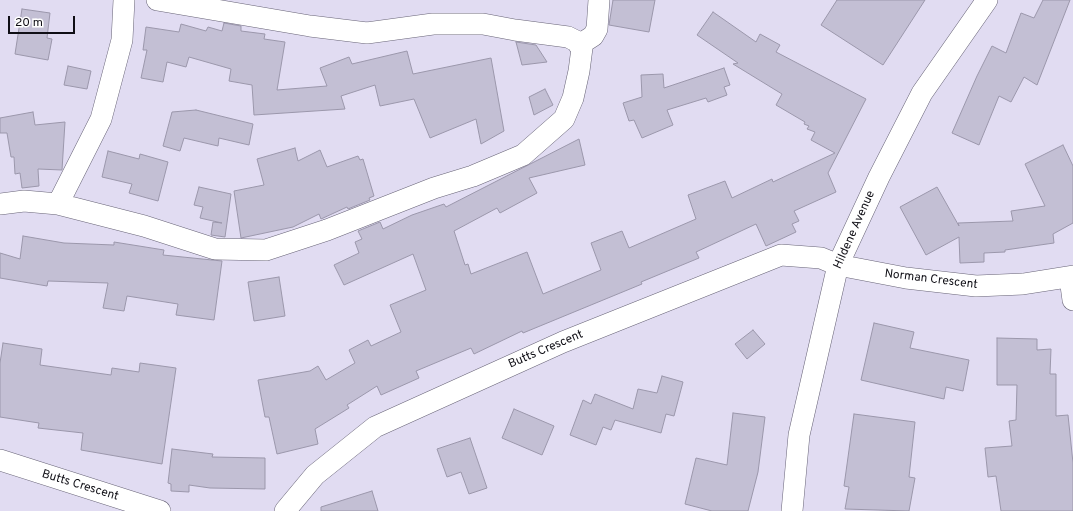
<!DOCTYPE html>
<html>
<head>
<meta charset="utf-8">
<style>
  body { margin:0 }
  #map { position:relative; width:1073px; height:511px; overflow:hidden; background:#e1dcf2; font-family:Overpass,sans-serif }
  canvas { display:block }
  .scale { position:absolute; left:8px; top:16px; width:67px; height:18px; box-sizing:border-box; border:2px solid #0f0e15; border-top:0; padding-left:5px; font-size:12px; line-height:14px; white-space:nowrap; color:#0f0e15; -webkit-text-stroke:3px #fff; paint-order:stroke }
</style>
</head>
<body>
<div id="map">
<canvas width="1073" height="511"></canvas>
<div class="scale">20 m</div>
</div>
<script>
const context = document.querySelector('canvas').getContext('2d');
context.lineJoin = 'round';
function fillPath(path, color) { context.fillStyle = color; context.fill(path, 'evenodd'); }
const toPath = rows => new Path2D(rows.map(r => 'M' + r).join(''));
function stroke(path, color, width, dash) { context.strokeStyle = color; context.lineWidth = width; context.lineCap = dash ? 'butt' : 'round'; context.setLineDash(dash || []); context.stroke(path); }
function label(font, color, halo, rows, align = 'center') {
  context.font = font + ' Overpass,sans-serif'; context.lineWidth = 3; context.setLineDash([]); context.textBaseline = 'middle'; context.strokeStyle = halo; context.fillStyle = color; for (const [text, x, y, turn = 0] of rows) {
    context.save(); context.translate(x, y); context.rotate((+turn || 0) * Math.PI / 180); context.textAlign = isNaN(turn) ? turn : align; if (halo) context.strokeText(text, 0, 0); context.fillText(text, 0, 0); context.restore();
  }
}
const building = toPath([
  [613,0,655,0,649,32,609,25,613,0],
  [837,0,925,0,883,65,821,25,837,0],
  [1043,0,1070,0,1037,85,1024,77,1011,102,999,96,979,145,952,133,977,76,992,46,1006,53,1021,13,1034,18,1043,0],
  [22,9,50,13,47,38,52,39,48,60,15,54,22,9],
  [713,12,756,42,760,34,780,45,776,52,866,99,828,173,836,192,794,211,799,221,792,224,796,232,766,246,756,224,696,252,699,258,641,282,642,284,523,333,522,331,474,354,471,348,416,371,419,378,381,395,377,386,347,405,349,408,315,429,318,444,277,454,269,417,265,417,258,380,310,371,318,366,326,380,355,363,349,350,368,340,371,346,401,332,390,305,426,290,413,254,344,285,334,265,359,253,355,242,362,239,358,231,380,222,383,229,412,215,444,204,446,207,579,139,585,165,529,178,537,193,500,213,497,208,454,231,465,265,468,264,471,274,527,252,543,294,601,270,591,243,622,231,629,248,696,219,688,195,725,181,732,198,772,179,773,182,835,153,811,140,815,132,807,129,809,126,804,124,805,122,776,105,782,94,733,64,738,63,697,35,713,12],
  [224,23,241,26,241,31,265,34,264,39,285,42,277,90,327,86,320,68,349,57,352,64,407,51,413,74,491,58,504,131,481,144,476,119,430,138,414,99,380,106,375,85,341,96,345,109,254,115,252,85,229,81,231,69,189,57,186,67,167,62,163,82,141,78,147,50,143,50,146,27,179,32,181,24,206,31,208,27,222,31,224,23],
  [516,42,536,45,547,62,522,65,516,42],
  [68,66,91,71,87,89,64,85,68,66],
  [724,68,730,85,724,87,727,95,708,102,706,98,667,110,673,125,642,138,634,120,629,121,623,103,642,97,641,75,663,74,664,88,724,68],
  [545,89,553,105,534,115,529,97,545,89],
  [196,110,253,124,249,145,219,138,218,146,184,138,180,151,163,146,172,112,196,110],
  [33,112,35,125,65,122,62,170,38,169,39,186,22,188,20,173,15,174,14,157,11,157,7,133,0,133,0,118,33,112],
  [1063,145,1073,166,1073,223,1053,234,1054,243,1005,250,1005,252,984,253,984,262,960,263,959,237,926,255,900,207,937,187,959,226,958,223,1013,221,1011,211,1045,206,1025,164,1063,145],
  [295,148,298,161,320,150,327,167,358,156,360,160,363,159,374,196,369,198,370,200,348,209,347,207,321,219,319,214,293,227,241,238,234,191,264,185,257,159,295,148],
  [108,151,139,159,140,154,168,162,158,201,129,193,132,184,102,177,108,151],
  [199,187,231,194,225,237,211,235,213,222,222,223,200,218,203,207,194,205,199,187],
  [23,236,64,243,114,245,114,242,164,250,163,255,222,261,214,320,176,315,178,304,127,296,124,311,103,308,108,283,48,281,47,286,0,278,0,253,20,259,23,236],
  [279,277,285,316,254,321,248,282,279,277],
  [874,323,914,332,910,348,969,360,963,391,946,387,944,399,861,380,874,323],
  [753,330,765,344,747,359,735,344,753,330],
  [997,338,1037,339,1037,350,1051,349,1050,374,1056,374,1056,416,1068,415,1073,463,1073,511,1001,511,996,476,988,477,985,448,1012,446,1009,421,1016,420,1017,385,997,385,997,338],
  [3,343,42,349,40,365,111,375,112,368,139,372,140,363,176,368,162,464,81,450,83,433,38,428,39,423,0,417,0,363,3,343],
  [662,376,683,382,674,416,666,414,661,433,615,420,611,430,603,427,596,445,570,435,583,400,591,404,595,394,633,409,638,389,657,393,662,376],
  [514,409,554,426,542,455,502,438,514,409],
  [733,413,765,417,758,472,748,511,712,511,685,504,696,458,727,465,733,413],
  [854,414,915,422,909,477,915,478,909,511,845,509,849,487,844,486,854,414],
  [470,438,487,488,469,494,461,472,447,477,437,449,470,438],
  [172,449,213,454,212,457,265,458,265,489,210,488,189,485,189,492,171,491,171,484,168,483,172,449],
  [372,491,378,511,321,511,321,507,372,491]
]);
const street = toPath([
  [579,45,593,36,597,29,599,0],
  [0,204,24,201,58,204,144,226,215,249,266,250,327,230,434,188,473,176,523,155,564,119,573,98,579,71,582,48,576,41,568,37,515,30,483,24,433,24,367,33,310,26,157,0],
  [58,204,101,119,122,40,124,0],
  [1070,278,1073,300],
  [0,460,160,511],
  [285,511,315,475,375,427,563,342,781,255,821,258,838,265,906,278,976,286,1023,284,1073,276],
  [792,511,799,435,838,265,879,177,922,93,987,0]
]);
const streetNames = [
  ["Hildene Avenue",855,230,-66],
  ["Norman Crescent",931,280,7],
  ["Butts Crescent",546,350,-23],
  ["Butts Crescent",80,486,17]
];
fillPath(building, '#c3bfd4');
stroke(building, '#9b97ab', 1);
stroke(street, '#686477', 22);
stroke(street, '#fff', 21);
label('12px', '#0f0e15', '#fff', streetNames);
</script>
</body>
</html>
